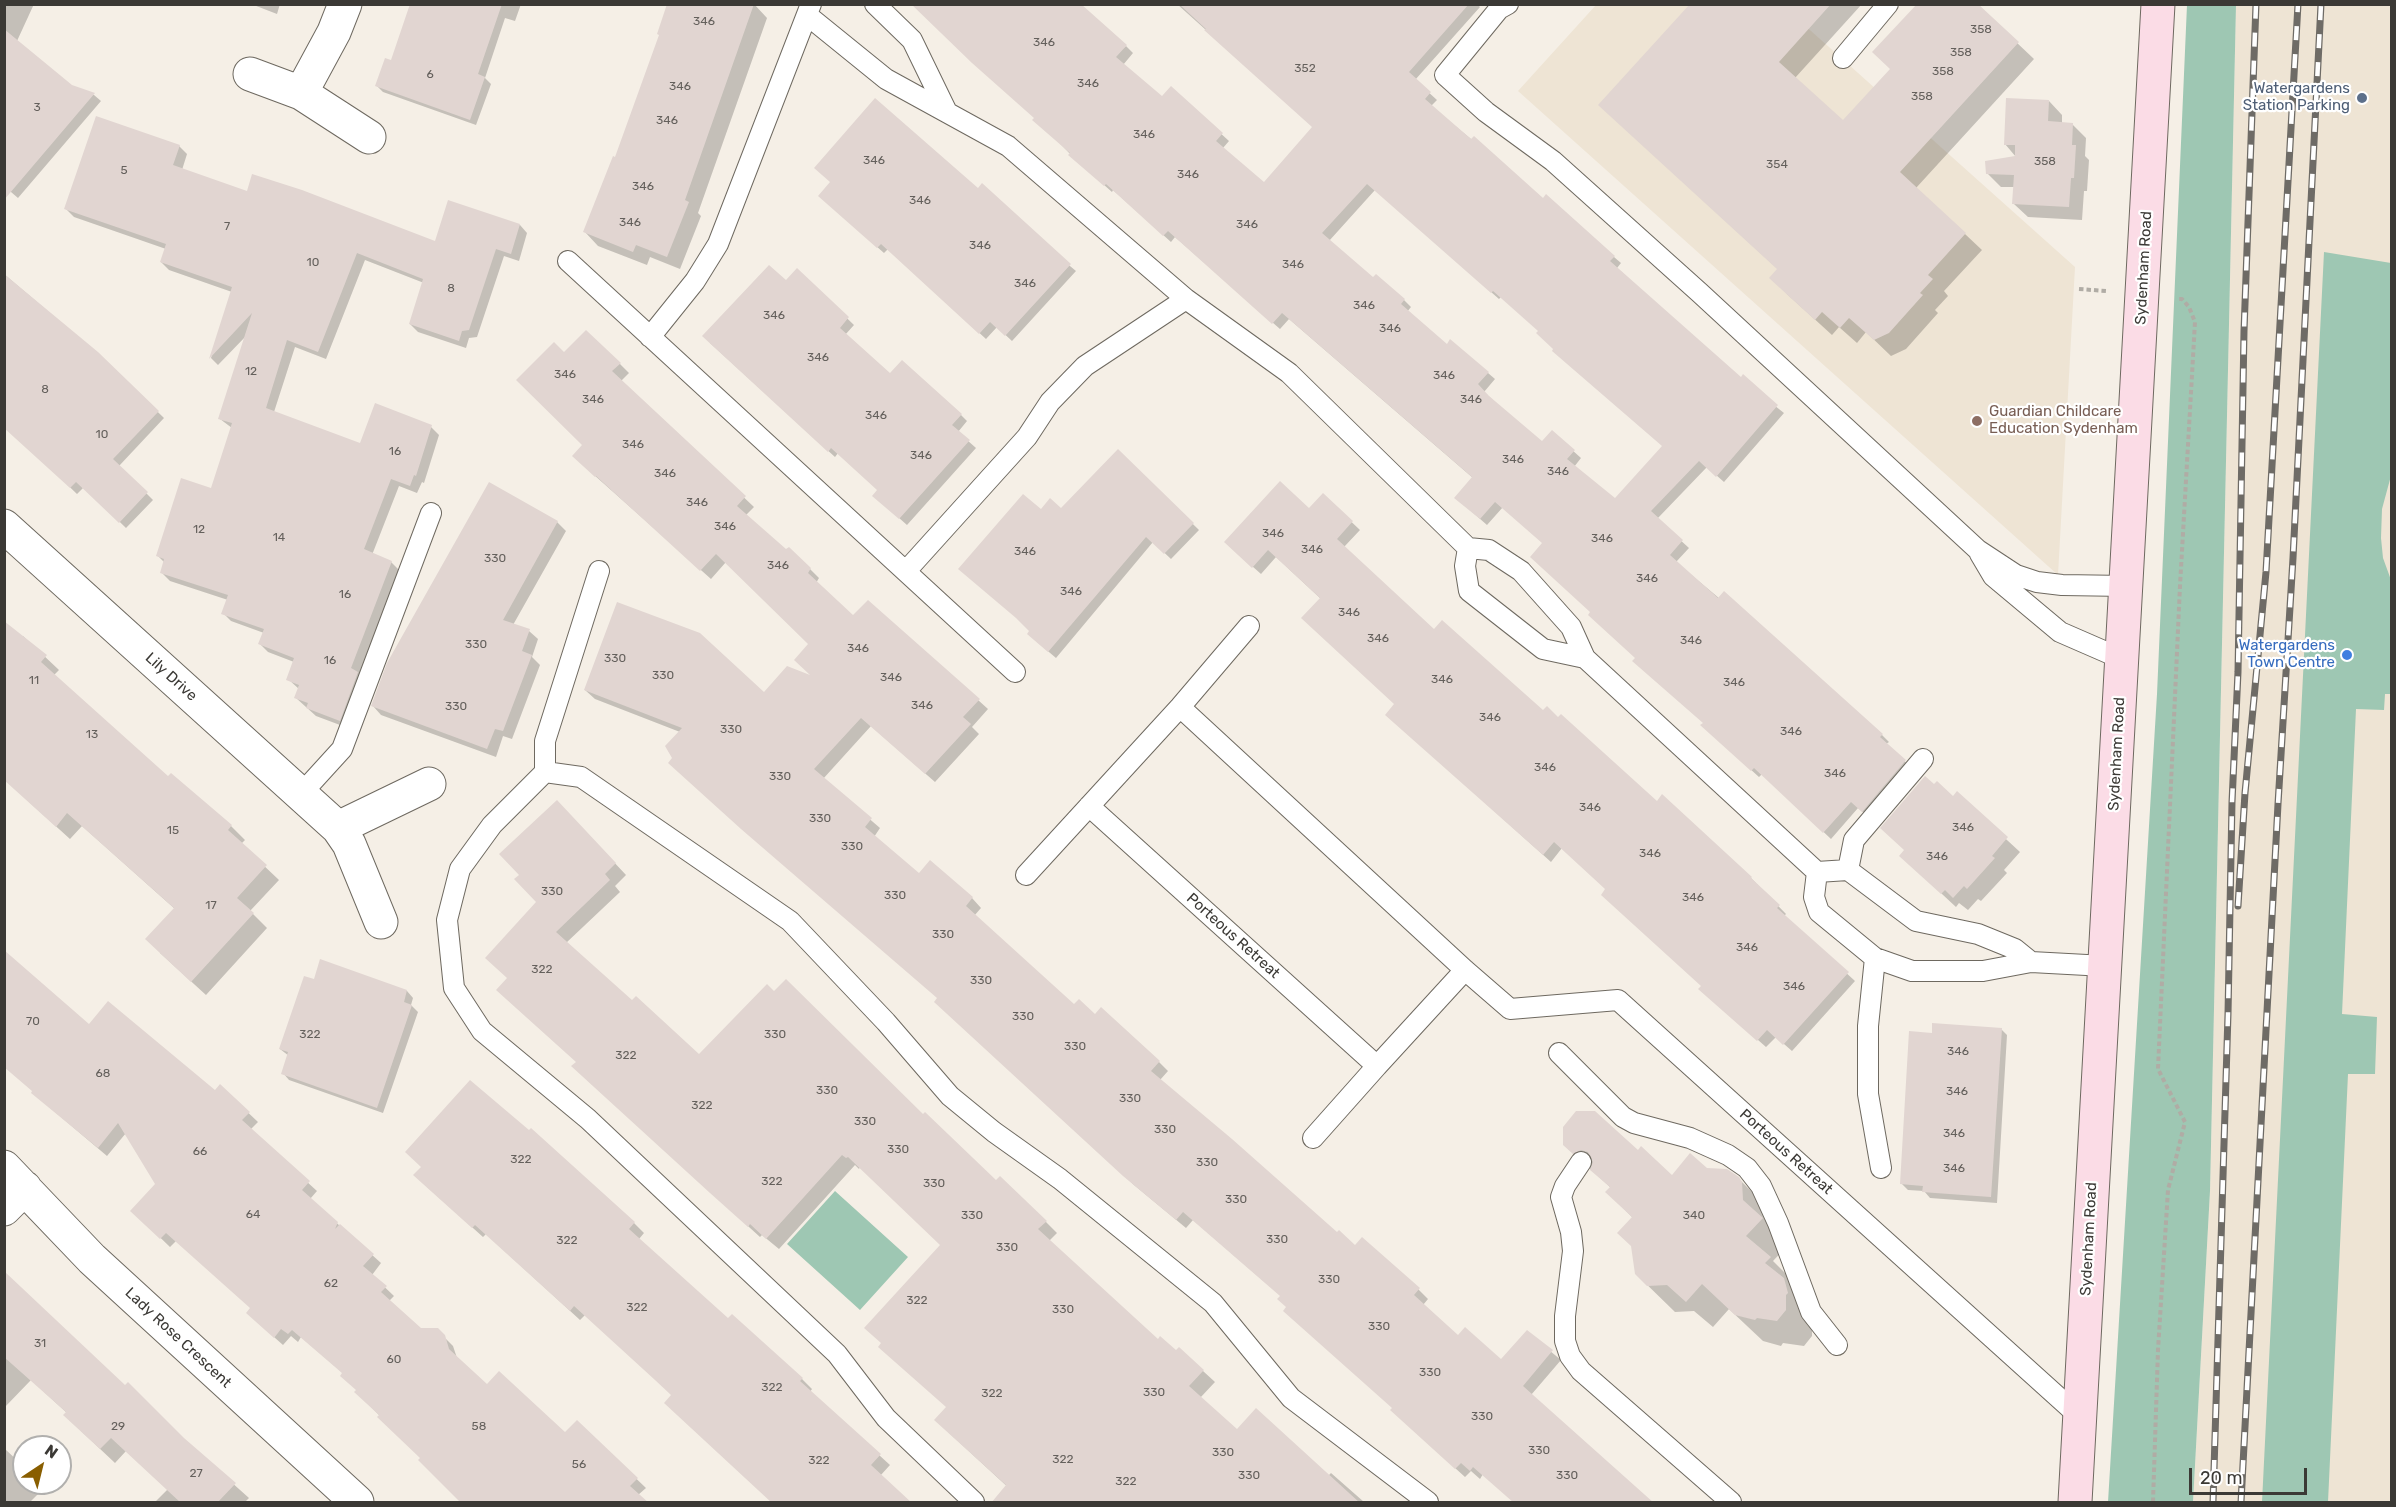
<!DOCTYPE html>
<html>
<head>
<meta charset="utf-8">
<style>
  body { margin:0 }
  #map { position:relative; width:2396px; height:1507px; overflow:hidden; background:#f5efe6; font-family:Rubik,sans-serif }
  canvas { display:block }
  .frame { position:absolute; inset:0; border:6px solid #3b3935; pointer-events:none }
  .north { position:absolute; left:12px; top:1435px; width:60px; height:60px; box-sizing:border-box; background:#fff; border:2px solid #b1b0ae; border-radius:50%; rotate:35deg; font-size:16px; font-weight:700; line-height:24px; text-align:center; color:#3b3935 }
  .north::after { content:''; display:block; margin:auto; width:21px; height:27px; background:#895e00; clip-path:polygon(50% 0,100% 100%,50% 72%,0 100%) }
  .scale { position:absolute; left:2189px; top:1468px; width:118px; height:27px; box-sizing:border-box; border:3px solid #3b3935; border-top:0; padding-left:8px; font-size:18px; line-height:21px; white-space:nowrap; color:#3b3935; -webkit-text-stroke:4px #fff; paint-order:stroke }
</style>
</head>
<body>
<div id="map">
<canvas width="2396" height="1507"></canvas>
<div class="frame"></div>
<div class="north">N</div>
<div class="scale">20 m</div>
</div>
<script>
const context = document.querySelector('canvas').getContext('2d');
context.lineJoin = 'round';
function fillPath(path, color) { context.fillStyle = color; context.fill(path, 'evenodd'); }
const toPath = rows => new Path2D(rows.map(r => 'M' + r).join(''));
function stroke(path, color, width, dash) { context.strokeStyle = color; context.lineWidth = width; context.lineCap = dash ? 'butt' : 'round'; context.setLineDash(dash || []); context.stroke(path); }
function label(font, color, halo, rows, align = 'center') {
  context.font = font + ' Rubik,sans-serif'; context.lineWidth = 4.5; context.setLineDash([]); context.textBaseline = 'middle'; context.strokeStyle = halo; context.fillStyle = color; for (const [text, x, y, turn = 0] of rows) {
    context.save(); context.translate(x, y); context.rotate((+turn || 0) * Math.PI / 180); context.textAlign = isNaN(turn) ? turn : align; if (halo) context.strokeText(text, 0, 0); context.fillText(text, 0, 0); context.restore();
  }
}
const built = toPath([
  [1596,5,1782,5,2075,267,2058,575,1518,91],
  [2236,5,2391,5,2391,1502,2193,1502,2210,1191]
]);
const green = toPath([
  [2187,5,2236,5,2210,1191,2193,1502,2108,1502,2157,694],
  [2324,252,2391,263,2392,472,2382,509,2381,538,2383,558,2391,580,2391,694,2385,694,2384,710,2356,709,2342,1014,2377,1017,2375,1074,2348,1074,2328,1502,2262,1502],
  [835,1191,908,1257,860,1310,787,1244]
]);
const shadow = toPath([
  [4,4,34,4,17,41,71,86,94,95,101,101,18,198,4,186],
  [251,4,280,4,277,14],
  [411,4,521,4,515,21,505,18,485,78,491,84,476,125,383,92,376,85,392,62],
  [669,4,754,4,767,18,698,213,701,216,680,269,650,257,647,265,598,246,585,232,616,159,661,36],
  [1177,4,1477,4,1480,7,1415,80,1437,100,1431,106,1614,257,1621,263,1617,268,1741,379,1784,413,1724,482,1707,467,1657,519,1689,548,1676,562,1882,735,1889,742,1886,744,1912,768,1870,818,1858,808,1831,839,1762,774,1759,777,1709,732,1704,723,1592,612,1544,543,1503,507,1487,525,1463,504,1473,478,1289,319,1280,329,1175,237,1171,242,1113,190,1112,192,1077,161,1036,119,1126,46,1133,53,1123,65,1162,98,1171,88,1229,141,1223,148,1264,184,1314,127],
  [1375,190,1499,299,1501,297,1540,331,1555,350,1664,447,1615,500,1574,467,1581,458,1552,432,1542,444,1484,392,1495,379,1488,373,1447,346,1407,312,1411,307,1404,300,1374,279,1329,241],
  [1735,4,1862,4,1795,78,1843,122,1976,4,2034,59,1916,188,1982,250,1944,291,1948,296,1935,310,1938,313,1906,349,1891,356,1866,332,1857,343,1839,327,1832,335,1787,294,1779,270,1600,105],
  [2049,101,2062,115,2062,124,2072,124,2086,138,2085,156,2089,160,2087,191,2084,191,2082,220,2028,217,2014,204,2015,187,2001,187,1987,173,2016,157,2005,144],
  [179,146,187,154,182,170,247,193,436,243,520,225,527,233,519,261,504,256,477,337,469,338,466,348,418,332,410,324,424,283,365,260,326,359,295,347,274,412,361,445,431,427,439,435,424,483,422,482,417,493,399,486,372,555,391,562,399,570,359,675,365,681,348,728,316,716,296,698,299,689,288,679,294,662,268,652,260,644,264,633,231,621,223,613,228,600,170,581,162,573,165,563,158,556,212,490,232,428,220,419,247,335,218,365,211,358,232,292,169,270,161,262,166,249,74,217,66,209],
  [978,190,1076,271,1012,341,997,327,986,339,888,249,884,253,826,202],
  [797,270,854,325,845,335,891,375,961,415,967,421,958,432,976,448,907,525,881,502,879,490,838,453,835,457,710,343,786,282],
  [4,274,97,353,164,418,119,466,153,500,126,528,84,487,77,494,4,424],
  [564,354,620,364,629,373,621,381,754,507,745,516,785,551,810,569,819,578,816,583,853,617,978,700,988,709,972,727,979,734,935,782,871,726,823,779,880,828,874,837,919,875,972,898,981,908,974,916,1074,1007,1095,1016,1159,1062,1168,1071,1160,1080,1337,1234,1418,1289,1428,1299,1423,1305,1458,1337,1501,1361,1527,1332,1561,1360,1531,1395,1480,1479,1471,1471,1465,1477,1401,1419,1393,1408,1288,1307,1281,1296,1193,1220,1186,1228,1134,1185,945,1011,939,999,674,759,680,732,595,699,585,690,764,694,815,678,810,644,726,562,711,579,584,466,584,445],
  [1118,451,1199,530,1171,559,1153,542,1056,658,1036,641,1041,511,1061,510],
  [1323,495,1360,530,1344,547,1434,631,1543,712,1751,878,1786,914,1784,916,1855,981,1792,1051,1776,1037,1766,1047,1708,996,1703,986,1607,890,1562,848,1551,862,1395,722,1396,704,1321,599,1276,557,1261,574,1234,550,1310,510],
  [557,522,566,531,513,625,529,631,538,639,532,657,540,665,512,739,503,736,496,757,381,715,373,706],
  [23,636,59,670,54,675,168,778,171,775,231,826,245,840,241,844,279,880,250,911,267,928,206,995,160,953,175,909,82,826,70,839,28,801],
  [1957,794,2020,852,2004,870,2007,873,1981,901,1978,899,1968,910,1959,903,1956,907,1915,869],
  [569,814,626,875,615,886,620,892,566,943,632,1002,699,1057,923,1116,996,1182,1046,1222,1057,1233,1049,1241,1158,1341,1176,1352,1179,1349,1215,1382,1200,1398,1237,1431,1328,1476,1331,1473,1364,1502,1024,1502,948,1432,942,1245,860,1167,859,1169,855,1165,779,1249,762,1235,760,1237,585,1078,577,1062,509,979],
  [315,981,407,991,413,998,411,1005,418,1012,383,1113,289,1080,283,1073,289,1056,280,1049],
  [89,1026,215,1092,220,1086,258,1122,250,1130,317,1191,310,1199,381,1263,372,1275,394,1296,389,1301,421,1329,437,1330,453,1346,457,1358,487,1386,565,1434,577,1422,646,1488,638,1495,422,1458,356,1392,358,1390,344,1374,301,1337,298,1342,291,1336,283,1345,256,1321,251,1308,176,1241,170,1247,141,1219,157,1184,126,1133,107,1156,42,1101],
  [2001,1029,2007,1035,1997,1203,1930,1198,1924,1191,1908,1190,1901,1183,1934,1034],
  [1564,1145,1638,1152,1673,1177,1707,1170,1738,1178,1765,1205,1788,1245,1773,1261,1796,1284,1812,1321,1812,1336,1804,1346,1783,1343,1781,1346,1763,1341,1729,1309,1713,1327,1694,1311,1675,1312,1636,1274,1633,1218,1607,1192,1611,1188],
  [425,1185,634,1223,644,1233,639,1239,728,1320,802,1379,812,1389,810,1392,890,1465,880,1476,673,1395,585,1315,580,1320,486,1234,483,1237],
  [4,1296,125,1387,249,1498,245,1502,155,1502,168,1489,126,1451,115,1463,80,1430,67,1413,31,1380,4,1408],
  [4,1448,22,1465,18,1470,24,1476,24,1483,31,1483,40,1492,30,1502,4,1502]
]);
const building = toPath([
  [410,4,502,4,478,74,485,77,470,120,375,86,385,58,391,60],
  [667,4,754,4,685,200,689,202,667,257,636,245,633,252,583,232,613,156,615,157,659,35,657,34],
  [911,4,1081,4,1127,45,1116,57,1162,96,1171,86,1223,133,1216,141,1264,182,1312,127,1204,30,1206,29,1179,4,1469,4,1409,72,1431,92,1425,99,1471,139,1474,136,1543,198,1546,194,1615,256,1610,261,1741,377,1743,374,1778,405,1716,477,1699,461,1651,511,1683,540,1670,555,1718,598,1724,591,1883,734,1880,737,1906,760,1862,812,1851,802,1823,833,1754,768,1751,771,1700,725,1703,723,1632,661,1635,658,1588,615,1590,612,1530,557,1542,543,1495,502,1480,519,1454,498,1472,477,1282,313,1272,324,1168,231,1163,236,1106,184,1104,186,1068,155,1070,153,1032,120,1034,118,972,63],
  [1367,184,1491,293,1493,291,1538,331,1536,333,1553,349,1552,351,1662,446,1615,498,1567,459,1575,450,1552,430,1542,441,1489,396,1478,384,1489,372,1450,339,1447,344,1401,304,1405,299,1376,274,1373,277,1322,233],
  [1690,4,1831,4,1779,62,1843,120,1890,69,1872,52,1917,4,1978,4,2019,42,1900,172,1966,233,1928,275,1933,279,1920,293,1923,295,1889,333,1874,340,1849,318,1840,328,1822,312,1815,320,1769,278,1777,269,1598,105],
  [4,29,72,85,95,93,4,200],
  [875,98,978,188,982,183,1071,264,1005,336,990,322,979,334,881,244,877,248,818,196,830,182,814,168],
  [2006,98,2049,100,2048,121,2073,123,2072,145,2076,145,2074,178,2071,178,2069,207,2012,204,2014,175,1986,174,1985,161,2015,156,2015,145,2004,145],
  [96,116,180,145,173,165,247,191,252,174,302,190,435,241,448,200,520,224,511,254,496,249,469,330,462,331,459,341,409,324,423,279,357,253,318,352,287,340,266,408,360,443,375,403,432,425,416,476,414,475,410,486,391,479,364,549,392,561,351,668,358,672,340,721,306,708,308,703,294,698,299,685,286,680,294,658,258,644,264,629,221,614,228,595,160,573,164,559,156,556,181,478,211,488,232,423,218,419,252,313,209,359,232,287,160,262,166,244,64,209],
  [769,265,786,280,797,268,849,317,840,328,890,373,902,360,962,414,952,425,970,440,899,519,872,496,877,490,831,448,828,452,702,336],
  [4,274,98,352,159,411,113,459,148,492,119,523,76,482,70,488,4,428],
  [586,330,621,363,612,371,746,496,737,506,786,549,789,547,811,568,808,573,853,615,868,600,980,699,963,717,971,724,925,774,861,718,814,769,872,818,865,827,919,873,930,860,973,897,966,906,1074,1004,1079,999,1095,1014,1101,1007,1160,1061,1151,1071,1232,1139,1337,1232,1339,1230,1355,1245,1362,1237,1420,1288,1414,1295,1458,1335,1465,1327,1501,1359,1527,1330,1553,1350,1523,1386,1654,1503,1514,1503,1473,1467,1470,1471,1461,1463,1455,1469,1390,1410,1392,1408,1283,1311,1286,1307,1277,1299,1280,1296,1183,1212,1176,1220,1123,1176,934,1002,937,998,741,829,668,763,672,758,665,746,682,728,584,690,617,602,700,633,764,692,787,666,810,675,794,660,808,644,716,554,700,571,596,476,595,477,572,456,582,445,516,380,554,342,564,352],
  [1118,449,1194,523,1164,554,1146,537,1048,652,1027,634,1029,631,1016,618,958,569,1023,494,1041,509,1050,498,1061,508],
  [1280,481,1309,508,1323,493,1353,521,1337,539,1434,629,1442,620,1543,710,1547,706,1558,717,1561,714,1657,801,1662,794,1752,877,1751,878,1780,905,1777,908,1849,972,1783,1045,1767,1030,1757,1041,1698,989,1701,986,1601,895,1605,889,1554,842,1543,855,1385,715,1394,704,1301,618,1320,598,1268,550,1252,568,1224,542],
  [489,482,558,521,503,620,530,629,522,651,532,655,503,731,495,729,487,749,371,706,387,663],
  [4,621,47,655,41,662,168,776,171,773,232,825,228,830,267,865,237,898,254,913,191,982,145,939,174,908,67,813,56,827,4,780],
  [1925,776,1934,784,1937,781,1953,796,1957,791,2008,837,1992,856,1995,858,1967,889,1964,886,1953,898,1945,890,1941,894,1899,856,1904,850,1880,828],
  [557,800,616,863,605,874,610,880,556,932,632,1000,636,996,699,1054,767,984,774,991,786,979,923,1114,925,1112,996,1180,1000,1176,1047,1221,1038,1229,1158,1339,1160,1336,1176,1350,1179,1347,1204,1370,1189,1386,1237,1429,1256,1408,1360,1503,991,1503,1006,1485,934,1420,946,1407,878,1347,881,1343,864,1328,940,1245,848,1157,846,1158,842,1155,766,1239,750,1224,748,1227,710,1193,571,1066,576,1062,496,990,507,978,485,958,536,902,514,879,519,875,499,854],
  [4,950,89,1024,108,1001,215,1090,220,1084,250,1112,242,1120,310,1181,302,1190,338,1222,335,1229,340,1224,374,1254,363,1266,387,1286,381,1292,421,1328,438,1328,445,1335,449,1349,487,1384,499,1371,565,1432,577,1420,638,1478,630,1486,649,1503,461,1503,418,1460,420,1458,377,1417,379,1415,354,1392,356,1390,340,1376,342,1373,292,1330,288,1334,281,1329,274,1338,246,1313,250,1308,166,1233,160,1239,130,1211,155,1184,118,1123,98,1148,31,1093,32,1091,4,1067],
  [320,959,407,990,404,1002,412,1005,377,1108,281,1074,288,1052,279,1049,304,976,314,979],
  [1932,1023,2002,1028,1991,1197,1922,1192,1923,1186,1900,1184,1909,1031,1932,1033],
  [470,1080,529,1130,531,1128,635,1222,629,1229,728,1318,732,1314,803,1378,800,1381,881,1454,871,1465,912,1503,772,1503,664,1403,671,1395,655,1380,574,1306,570,1311,475,1225,472,1228,413,1175,421,1167,405,1152],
  [1576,1111,1595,1111,1638,1150,1641,1146,1672,1175,1690,1153,1707,1168,1727,1169,1739,1177,1742,1182,1743,1200,1763,1218,1746,1236,1771,1257,1765,1263,1784,1278,1788,1293,1786,1295,1786,1310,1777,1321,1757,1318,1755,1320,1735,1315,1702,1284,1686,1302,1667,1285,1647,1286,1635,1274,1631,1246,1617,1233,1632,1217,1605,1192,1610,1187,1590,1170,1593,1162,1588,1152,1581,1150,1573,1154,1563,1145,1563,1127],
  [4,1271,125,1385,128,1382,184,1438,236,1483,217,1503,181,1503,111,1438,100,1449,63,1415,66,1412,4,1357]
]);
const path = toPath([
  [2079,289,2106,291],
  [2153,1502,2158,1350,2168,1190,2185,1122,2158,1069,2180,586,2195,322,2189,307,2182,299,2179,299]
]);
const lane = toPath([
  [875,4,912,40,947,112],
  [1508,4,1499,9,1445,75,1486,112,1553,161,1700,293,1978,550,2016,575,2037,582,2062,585,2126,586],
  [807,15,886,79,1008,146,1186,299,1289,373,1468,548,1489,550,1521,571,1571,627,1585,658,1817,872,1848,870,1916,921,1978,934,2015,949,2031,962],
  [1843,58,1888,4],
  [568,261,1015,672],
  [650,337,695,281,718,244,811,4],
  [1468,548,1465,566,1469,591,1543,649,1585,658],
  [1980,554,1993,576,2060,632,2122,659],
  [906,571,1027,437,1050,402,1085,366,1186,299],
  [1180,707,1465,970,1510,1009,1618,1000,2079,1416],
  [545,772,545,741,599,571],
  [301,794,342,749,431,513],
  [1089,806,1377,1066,1465,970],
  [1848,870,1854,840,1923,759],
  [1817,872,1814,897,1819,912,1875,958,1912,971,1983,971,2031,962,2105,966],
  [1026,875,1180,707,1249,626],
  [1875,958,1868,1026,1868,1094,1881,1168],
  [1559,1053,1623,1117,1634,1123,1690,1138,1728,1155,1747,1168,1761,1186,1778,1223,1811,1312,1837,1345],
  [1313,1138,1377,1066],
  [1581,1162,1565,1186,1561,1197,1571,1232,1573,1251,1565,1316,1565,1341,1570,1356,1581,1371,1731,1502],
  [974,1502,886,1418,837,1354,588,1119,482,1031,454,988,447,920,460,869,492,825,545,772,581,777,790,921,886,1022,950,1096,994,1132,1060,1179,1213,1303,1291,1398,1428,1502]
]);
const street = toPath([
  [250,74,301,93,369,137],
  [301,93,334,32,345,4],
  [4,526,338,828,349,844,381,922],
  [338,828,429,784],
  [4,1167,92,1259,357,1502],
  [4,1209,25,1188]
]);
const secondary = toPath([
  [2075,1502,2158,4]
]);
const rail = toPath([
  [2238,906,2245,793,2266,572,2298,4],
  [2213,1502,2228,1014,2232,802,2238,672,2244,331,2256,4],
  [2241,1502,2278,804,2293,558,2321,4]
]);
const markers = [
  [2362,98,6,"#5c6f8a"],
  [1977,421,6,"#8d6e63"],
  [2347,655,6,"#3f7fe0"]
];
const numberNames = [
  ["346",704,22],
  ["358",1981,30],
  ["346",1044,43],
  ["358",1961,53],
  ["352",1305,69],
  ["358",1943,72],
  ["6",430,75],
  ["346",1088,84],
  ["346",680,87],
  ["358",1922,97],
  ["3",37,108],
  ["346",667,121],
  ["346",1144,135],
  ["346",874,161],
  ["358",2045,162],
  ["354",1777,165],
  ["5",124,171],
  ["346",1188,175],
  ["346",643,187],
  ["346",920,201],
  ["346",630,223],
  ["346",1247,225],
  ["7",227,227],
  ["346",980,246],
  ["10",313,263],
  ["346",1293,265],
  ["346",1025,284],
  ["8",451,289],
  ["346",1364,306],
  ["346",774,316],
  ["346",1390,329],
  ["346",818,358],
  ["12",251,372],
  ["346",565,375],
  ["346",1444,376],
  ["8",45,390],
  ["346",593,400],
  ["346",1471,400],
  ["346",876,416],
  ["10",102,435],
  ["346",633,445],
  ["16",395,452],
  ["346",921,456],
  ["346",1513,460],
  ["346",1558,472],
  ["346",665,474],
  ["346",697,503],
  ["346",725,527],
  ["12",199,530],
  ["346",1273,534],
  ["14",279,538],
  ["346",1602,539],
  ["346",1312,550],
  ["346",1025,552],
  ["330",495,559],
  ["346",778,566],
  ["346",1647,579],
  ["346",1071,592],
  ["16",345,595],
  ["346",1349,613],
  ["346",1378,639],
  ["346",1691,641],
  ["330",476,645],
  ["346",858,649],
  ["330",615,659],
  ["16",330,661],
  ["330",663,676],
  ["346",891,678],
  ["346",1442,680],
  ["11",34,681],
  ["346",1734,683],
  ["346",922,706],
  ["330",456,707],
  ["346",1490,718],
  ["330",731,730],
  ["346",1791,732],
  ["13",92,735],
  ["346",1545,768],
  ["346",1835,774],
  ["330",780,777],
  ["346",1590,808],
  ["330",820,819],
  ["346",1963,828],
  ["15",173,831],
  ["330",852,847],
  ["346",1650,854],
  ["346",1937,857],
  ["330",552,892],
  ["330",895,896],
  ["346",1693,898],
  ["17",211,906],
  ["330",943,935],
  ["346",1747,948],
  ["322",542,970],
  ["330",981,981],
  ["346",1794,987],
  ["330",1023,1017],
  ["70",33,1022],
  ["322",310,1035],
  ["330",775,1035],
  ["330",1075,1047],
  ["346",1958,1052],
  ["322",626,1056],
  ["68",103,1074],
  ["330",827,1091],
  ["346",1957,1092],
  ["330",1130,1099],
  ["322",702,1106],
  ["330",865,1122],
  ["330",1165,1130],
  ["346",1954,1134],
  ["330",898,1150],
  ["66",200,1152],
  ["322",521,1160],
  ["330",1207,1163],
  ["346",1954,1169],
  ["322",772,1182],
  ["330",934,1184],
  ["330",1236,1200],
  ["64",253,1215],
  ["330",972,1216],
  ["340",1694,1216],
  ["330",1277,1240],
  ["322",567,1241],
  ["330",1007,1248],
  ["330",1329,1280],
  ["62",331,1284],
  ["322",917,1301],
  ["322",637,1308],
  ["330",1063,1310],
  ["330",1379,1327],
  ["31",40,1344],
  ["60",394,1360],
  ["330",1430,1373],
  ["322",772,1388],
  ["330",1154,1393],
  ["322",992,1394],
  ["330",1482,1417],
  ["29",118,1427],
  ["58",479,1427],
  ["330",1539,1451],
  ["330",1223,1453],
  ["322",1063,1460],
  ["322",819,1461],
  ["56",579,1465],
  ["27",196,1474],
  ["330",1249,1476],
  ["330",1567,1476],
  ["322",1126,1482]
];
const serviceNames = [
  ["Watergardens",2350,89],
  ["Station Parking",2350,106]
];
const streetNames = [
  ["Sydenham Road",2144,268,-87],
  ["Lily Drive",171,677,42],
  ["Sydenham Road",2117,754,-87],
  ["Porteous Retreat",1233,936,42],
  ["Porteous Retreat",1786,1152,42],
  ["Sydenham Road",2089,1239,-87],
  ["Lady Rose Crescent",178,1338,43]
];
const educationNames = [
  ["Guardian Childcare",1989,412],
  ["Education Sydenham",1989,429]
];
const shopNames = [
  ["Watergardens",2335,646],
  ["Town Centre",2335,663]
];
fillPath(built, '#eee4d4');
fillPath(green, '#9ec7b3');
fillPath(shadow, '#0003');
fillPath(building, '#e1d5d1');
stroke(lane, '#6e6960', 22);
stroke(street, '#6e6960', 35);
stroke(secondary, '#6e6960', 35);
stroke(path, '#b0aca5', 4, [4.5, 3]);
stroke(lane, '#fff', 20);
stroke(street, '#fff', 33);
stroke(secondary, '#fbdce6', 33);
stroke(rail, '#6e6b66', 7);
stroke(rail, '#fff', 4.5, [14]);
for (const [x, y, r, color] of markers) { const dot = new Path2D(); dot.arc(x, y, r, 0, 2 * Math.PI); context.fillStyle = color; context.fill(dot); stroke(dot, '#fff', 2); }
label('12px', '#64605c', null, numberNames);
label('15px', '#4e5e75', '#fff', serviceNames, 'right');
label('15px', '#3b3935', '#fff', streetNames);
label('15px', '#785e54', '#fff', educationNames, 'left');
label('15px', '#366cbe', '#fff', shopNames, 'right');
</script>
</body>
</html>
